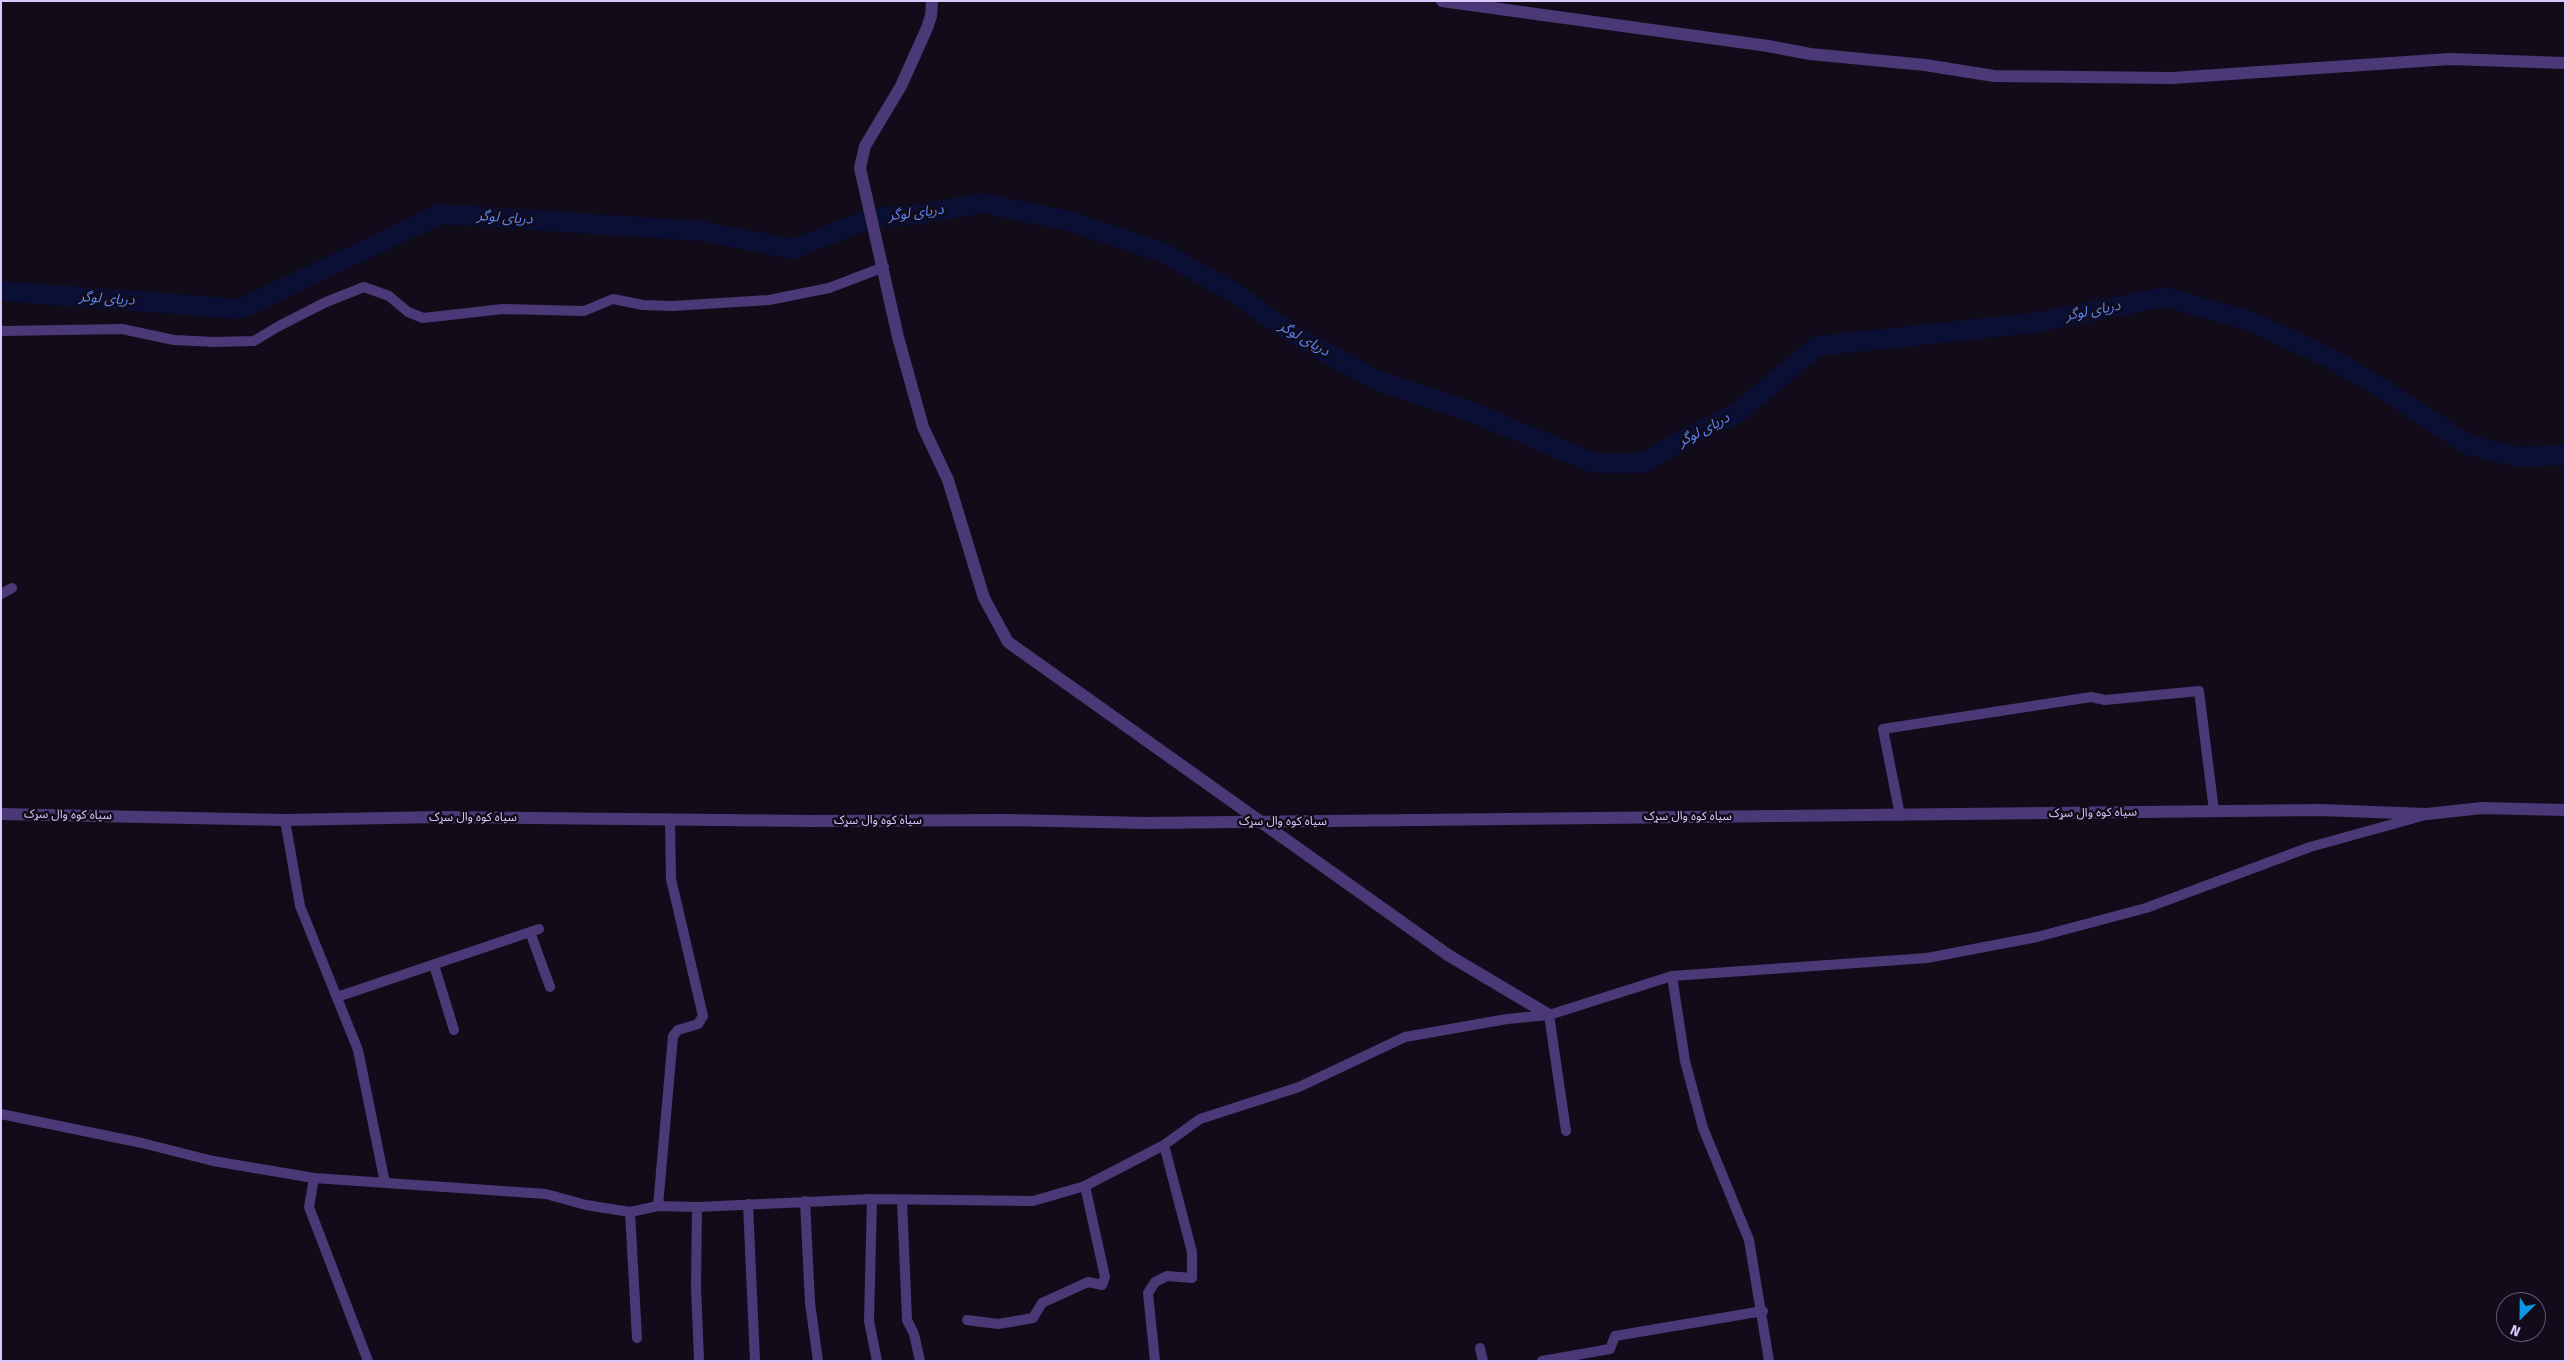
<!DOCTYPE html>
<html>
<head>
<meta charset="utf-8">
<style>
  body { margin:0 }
  #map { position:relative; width:2566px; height:1362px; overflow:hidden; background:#120c1a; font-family:"Fira Sans",sans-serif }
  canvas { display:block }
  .frame { position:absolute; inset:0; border:2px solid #dbc8fc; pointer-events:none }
  .north { position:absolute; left:2496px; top:1292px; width:50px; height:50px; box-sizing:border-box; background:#120c1a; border:1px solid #625774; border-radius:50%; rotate:203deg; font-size:14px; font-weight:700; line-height:20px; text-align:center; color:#dbc8fc }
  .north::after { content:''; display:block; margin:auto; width:18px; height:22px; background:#0d97e3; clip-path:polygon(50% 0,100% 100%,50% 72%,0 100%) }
</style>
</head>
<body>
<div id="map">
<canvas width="2566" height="1362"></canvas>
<div class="frame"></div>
<div class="north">N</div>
</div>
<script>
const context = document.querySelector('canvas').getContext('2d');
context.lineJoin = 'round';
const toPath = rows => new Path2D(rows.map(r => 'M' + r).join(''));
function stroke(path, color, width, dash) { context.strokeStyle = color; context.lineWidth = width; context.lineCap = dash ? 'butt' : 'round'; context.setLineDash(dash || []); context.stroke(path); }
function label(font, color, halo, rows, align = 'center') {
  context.font = font + ' "Fira Sans","Noto Sans Arabic",sans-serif'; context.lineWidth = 5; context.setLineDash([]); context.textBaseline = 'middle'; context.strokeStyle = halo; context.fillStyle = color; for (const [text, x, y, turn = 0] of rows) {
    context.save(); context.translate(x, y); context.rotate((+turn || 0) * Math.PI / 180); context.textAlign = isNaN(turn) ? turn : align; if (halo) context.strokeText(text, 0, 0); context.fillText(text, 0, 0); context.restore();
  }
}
const river = toPath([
  [1,291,240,309,440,214,701,231,793,249,871,218,921,214,982,203,1069,221,1162,252,1235,293,1289,332,1376,380,1472,412,1593,463,1643,463,1689,436,1736,414,1817,346,2033,323,2165,297,2250,321,2332,359,2383,389,2468,445,2519,457,2565,455]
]);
const minor = toPath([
  [1,331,122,329,174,340,214,342,254,341,279,326,326,302,364,287,389,296,408,312,423,318,503,309,584,311,613,299,643,305,672,306,769,300,829,288,884,267],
  [1,594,12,588],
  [1900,815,1883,729,2091,697,2105,700,2199,691,2214,811],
  [285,820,300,906,358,1050,385,1183],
  [530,932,550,987],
  [434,965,454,1030],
  [1672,976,1685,1061,1703,1128,1749,1240,1769,1361],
  [337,997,539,929],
  [1549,1015,1566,1131],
  [1,1114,142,1143,213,1161,314,1178],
  [872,1199,869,1321,877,1361],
  [805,1201,810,1303,818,1361],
  [902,1201,907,1320,914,1334,920,1361],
  [748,1204,755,1361],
  [658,1206,673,1036,678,1030,698,1024,703,1016,671,879,670,820],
  [697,1207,696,1287,699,1361],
  [630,1212,637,1338],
  [967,1320,998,1324,1033,1318,1042,1303,1088,1282,1102,1285,1105,1277,1085,1186],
  [1480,1348,1483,1361],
  [368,1361,309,1207,314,1178,546,1194,586,1205,630,1212,658,1206,697,1207,872,1199,1033,1201,1085,1186,1164,1145,1200,1119,1299,1087,1405,1037,1507,1019,1549,1015,1672,976,1927,958,2037,937,2146,908,2310,847,2422,816],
  [1155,1361,1148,1293,1155,1282,1167,1276,1192,1278,1192,1252,1164,1145],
  [1542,1361,1610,1349,1615,1336,1763,1311]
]);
const tertiary = toPath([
  [932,1,931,16,927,28,901,86,865,146,860,168,898,337,923,427,948,480,984,598,1008,642,1448,955,1549,1015],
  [1442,1,1768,46,1810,54,1925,65,1994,76,2172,78,2450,59,2565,63],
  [1,814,285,820,439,817,812,821,1007,820,1147,823,2320,810,2427,814,2482,808,2565,810]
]);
const streetNames = [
  ["سیاه کوه وال سړک",2093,813,-1],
  ["سیاه کوه وال سړک",68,815,1],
  ["سیاه کوه وال سړک",1688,817],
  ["سیاه کوه وال سړک",473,818],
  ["سیاه کوه وال سړک",878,821],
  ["سیاه کوه وال سړک",1283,822]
];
const waterNames = [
  ["دریای لوگر",916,213,-7],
  ["دریای لوگر",505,218,4],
  ["دریای لوگر",107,299,4],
  ["دریای لوگر",2093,311,-11],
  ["دریای لوگر",1304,339,30],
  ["دریای لوگر",1704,430,-28]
];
stroke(river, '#0b0f34', 20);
stroke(minor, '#4b3977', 10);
stroke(tertiary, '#4b3977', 12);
label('12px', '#dbc8fc', '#120c1a', streetNames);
label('italic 14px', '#5c87f6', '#120c1a', waterNames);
</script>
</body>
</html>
